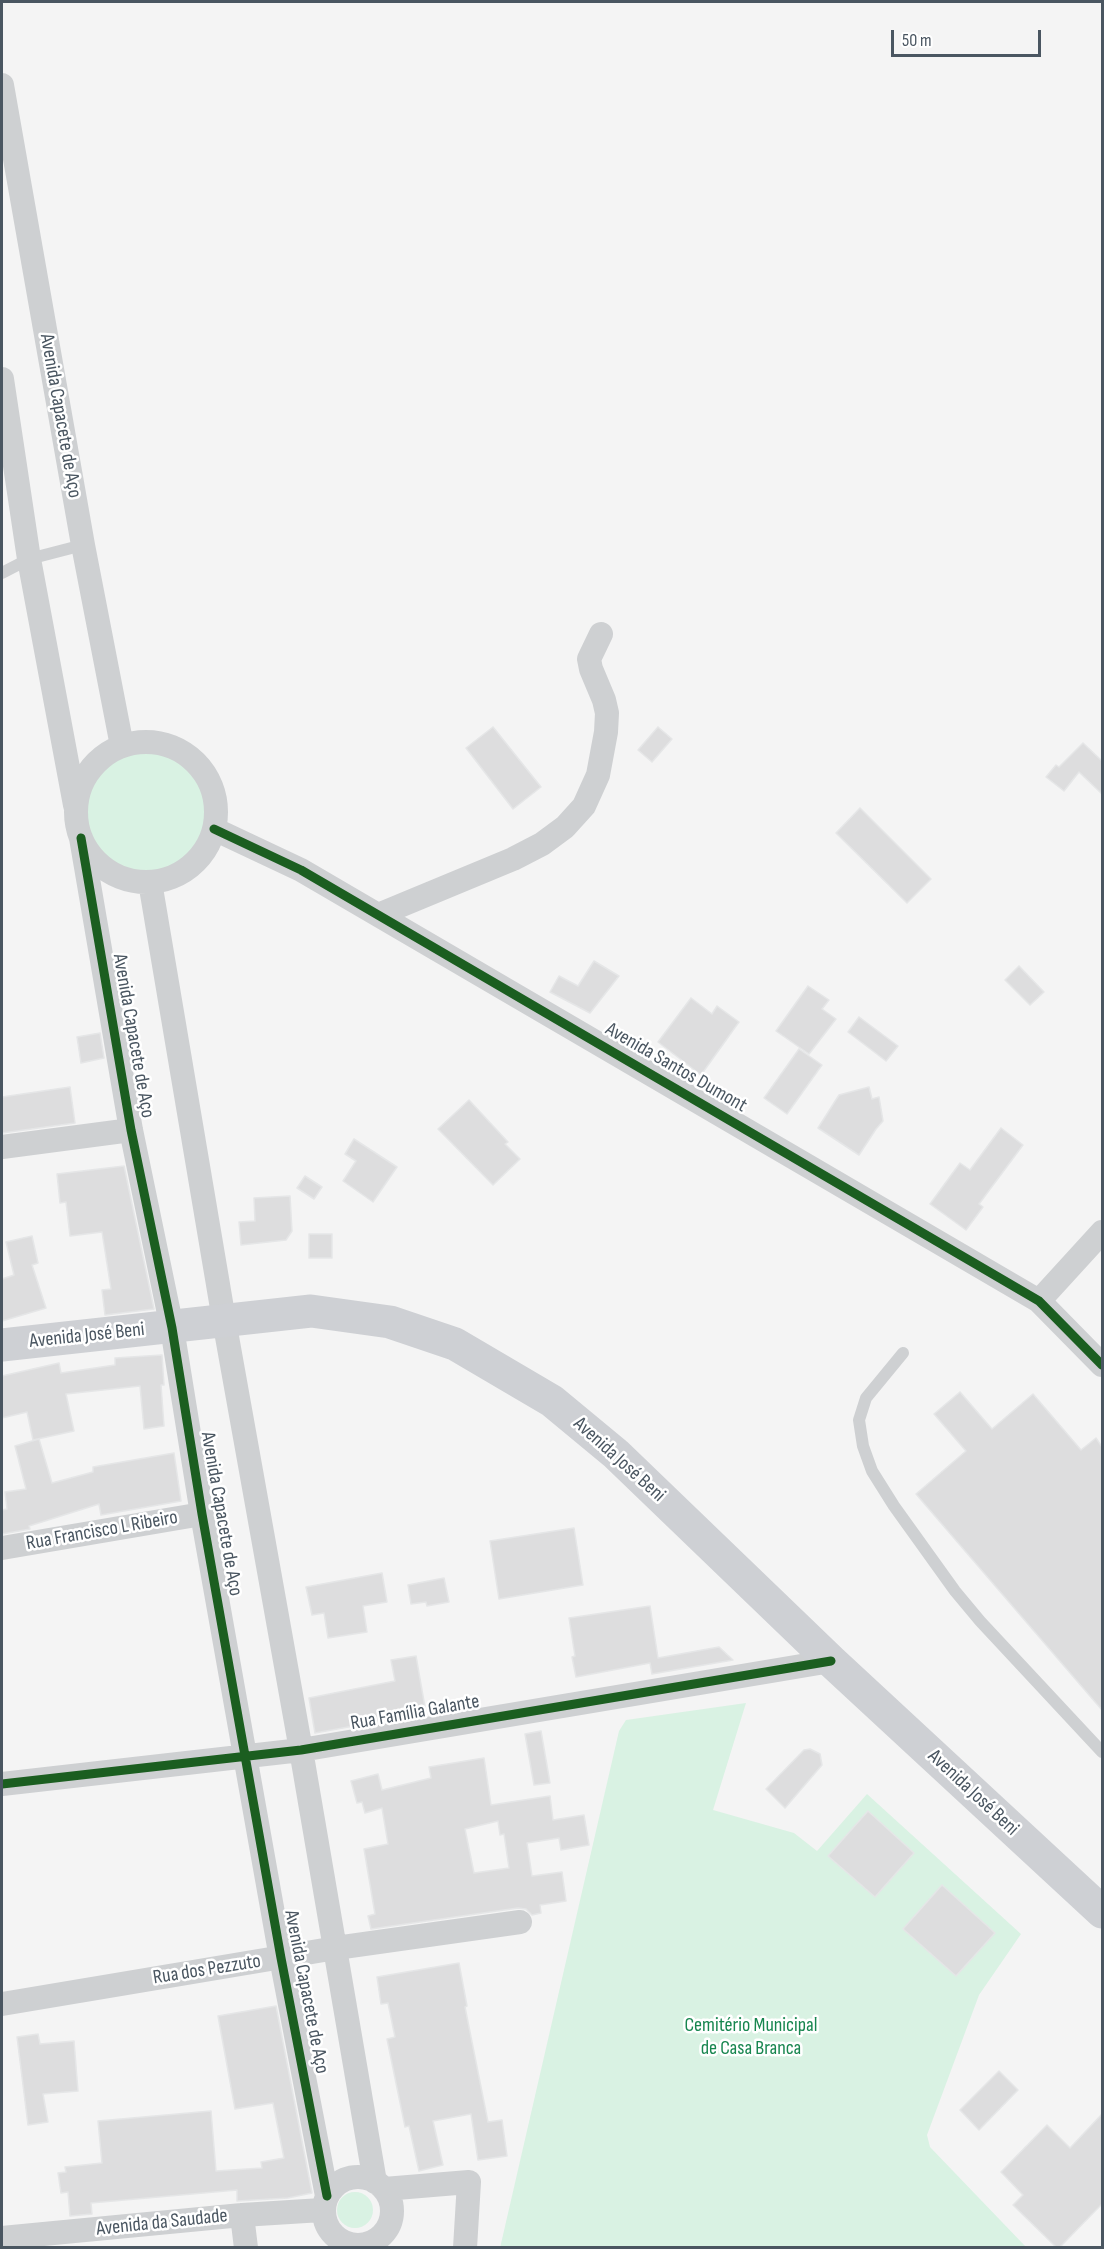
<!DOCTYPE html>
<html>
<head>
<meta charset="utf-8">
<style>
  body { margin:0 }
  #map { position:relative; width:1104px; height:2249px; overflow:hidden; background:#f4f4f4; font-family:"Sofia Sans Condensed",sans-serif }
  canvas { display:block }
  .frame { position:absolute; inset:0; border:3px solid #4a5661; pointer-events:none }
  .scale { position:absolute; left:891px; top:30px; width:150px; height:27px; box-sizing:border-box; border:3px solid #4a5661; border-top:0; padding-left:8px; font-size:18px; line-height:21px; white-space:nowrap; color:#4a5661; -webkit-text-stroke:4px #fff; paint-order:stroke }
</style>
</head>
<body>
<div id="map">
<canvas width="1104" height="2249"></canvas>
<div class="frame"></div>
<div class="scale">50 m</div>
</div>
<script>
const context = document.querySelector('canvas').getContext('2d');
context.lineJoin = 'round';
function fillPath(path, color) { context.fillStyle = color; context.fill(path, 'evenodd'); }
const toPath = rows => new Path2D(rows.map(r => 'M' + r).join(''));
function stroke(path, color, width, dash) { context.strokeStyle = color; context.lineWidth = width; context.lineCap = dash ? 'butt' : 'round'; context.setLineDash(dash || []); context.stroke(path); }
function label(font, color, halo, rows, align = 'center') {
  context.font = font + ' "Sofia Sans Condensed",sans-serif'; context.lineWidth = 5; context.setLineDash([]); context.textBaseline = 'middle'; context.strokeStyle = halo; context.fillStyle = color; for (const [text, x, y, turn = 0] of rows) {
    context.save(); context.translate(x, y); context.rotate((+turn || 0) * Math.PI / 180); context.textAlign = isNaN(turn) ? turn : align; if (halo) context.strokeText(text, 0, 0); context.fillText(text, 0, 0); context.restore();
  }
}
const green = toPath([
  '86 813a61 61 0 1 1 122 0a61 61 0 1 1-122 0Z',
  [746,1703,713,1810,794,1833,817,1851,867,1794,1021,1934,979,1995,927,2135,930,2147,1026,2247,500,2248,619,1731,626,1720],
  '337 2210a18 18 0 1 1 36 0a18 18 0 1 1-36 0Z'
]);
const building = toPath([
  [493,727,541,787,513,809,466,748,493,727],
  [658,727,672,739,652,762,638,750,658,727],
  [1083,743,1102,761,1102,794,1079,772,1064,791,1046,777,1056,765,1059,767,1083,743],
  [860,808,931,879,907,903,836,833,860,808],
  [594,961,619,976,590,1013,550,992,559,976,578,986,594,961],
  [1019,966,1044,992,1030,1005,1005,980,1019,966],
  [808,986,829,1000,822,1009,836,1019,809,1054,776,1031,808,986],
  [691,998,712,1014,717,1006,739,1022,701,1075,658,1042,691,998],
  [859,1017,898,1046,886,1061,848,1032,859,1017],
  [100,1033,104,1058,81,1063,77,1037,100,1033],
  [799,1049,822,1065,787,1114,764,1098,799,1049],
  [70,1087,75,1123,2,1133,2,1097,70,1087],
  [869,1087,872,1099,879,1097,883,1121,876,1129,859,1155,818,1128,839,1095,869,1087],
  [469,1100,508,1142,505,1144,520,1159,493,1185,438,1129,469,1100],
  [1001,1128,1023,1145,979,1204,983,1207,966,1230,930,1204,960,1163,970,1170,1001,1128],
  [354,1139,397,1167,373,1202,343,1181,356,1161,345,1154,354,1139],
  [124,1166,154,1309,105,1315,102,1290,111,1289,102,1232,70,1236,66,1202,60,1203,57,1174,124,1166],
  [305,1176,322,1187,314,1199,297,1188,305,1176],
  [290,1196,292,1231,286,1240,241,1245,239,1222,255,1221,254,1198,290,1196],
  [309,1234,332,1234,332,1258,309,1258,309,1234],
  [32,1236,38,1263,32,1265,46,1308,2,1321,2,1279,14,1275,6,1242,32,1236],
  [162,1355,164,1385,161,1385,164,1426,144,1429,140,1386,66,1394,74,1431,33,1440,27,1412,2,1418,2,1376,59,1363,61,1373,115,1365,115,1358,162,1355],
  [960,1392,992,1429,1033,1394,1081,1450,1096,1438,1102,1447,1102,1710,916,1494,966,1451,934,1414,960,1392],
  [39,1439,52,1483,93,1472,93,1467,174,1453,181,1501,101,1515,99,1504,29,1526,30,1529,2,1534,2,1510,7,1509,5,1492,26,1489,15,1446,39,1439],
  [574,1528,583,1585,499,1599,490,1541,574,1528],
  [382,1573,387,1602,363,1606,367,1632,328,1638,324,1613,312,1615,306,1587,382,1573],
  [444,1578,449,1602,427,1606,426,1602,411,1604,408,1585,444,1578],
  [650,1606,658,1658,719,1647,733,1660,652,1674,650,1663,576,1677,572,1657,575,1656,569,1618,650,1606],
  [416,1656,426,1713,315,1733,309,1698,395,1681,391,1660,416,1656],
  [541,1731,550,1783,534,1785,525,1734,541,1731],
  [810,1749,820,1754,822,1765,785,1808,766,1789,804,1750,810,1749],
  [484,1758,491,1805,550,1796,553,1820,584,1815,589,1845,561,1850,559,1838,527,1843,532,1876,562,1872,566,1901,540,1905,541,1913,532,1915,526,1909,518,1908,371,1929,368,1916,375,1914,364,1849,388,1844,382,1808,365,1813,362,1802,357,1803,351,1781,378,1774,382,1790,431,1778,429,1767,484,1758],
  [498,1821,500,1835,504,1834,509,1868,474,1873,465,1829,498,1821],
  [868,1811,914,1853,875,1897,828,1856,868,1811],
  [942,1885,995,1933,956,1976,903,1929,942,1885],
  [459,1963,467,2006,465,2007,488,2122,502,2120,507,2156,478,2160,471,2114,433,2121,443,2165,419,2171,409,2126,405,2127,387,2039,395,2037,388,2003,381,2004,377,1977,459,1963],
  [276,2006,312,2193,288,2198,237,2201,237,2190,91,2203,92,2214,70,2216,68,2192,61,2193,58,2173,66,2172,65,2167,102,2163,98,2121,211,2111,216,2171,262,2168,261,2162,284,2158,273,2103,235,2109,218,2016,276,2006],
  [38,2034,40,2044,74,2041,78,2091,43,2094,48,2122,28,2125,17,2037,38,2034],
  [999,2071,1018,2090,979,2130,960,2110,999,2071],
  [1102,2114,1102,2204,1060,2247,1056,2247,1013,2205,1023,2195,1001,2172,1047,2125,1070,2148,1102,2114]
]);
const service = toPath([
  [2,573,29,559,83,545],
  [903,1353,866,1398,859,1420,863,1446,872,1471,894,1506,955,1591,980,1621,1102,1752]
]);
const minor = toPath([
  [2,85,83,545,122,746],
  [2,379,29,559,75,805],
  '76 812a70 70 0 1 1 140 0a70 70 0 1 1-140 0Z',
  [214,829,301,870,1039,1301,1102,1365],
  [81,838,131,1130,172,1328,202,1514,281,1958,327,2196],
  [150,882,224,1320,301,1750,375,2182],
  [378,915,513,859,542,844,565,827,584,806,598,775,606,732,607,713,604,700,591,669,589,659,601,634],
  [2,1147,131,1130],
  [1039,1301,1102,1232],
  [2,1548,202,1514],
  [2,1784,301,1750,831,1661],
  [2,2004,336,1948,520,1922],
  '324 2211a34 34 0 1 1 68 0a34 34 0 1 1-68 0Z',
  [384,2189,469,2182,465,2248],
  [242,2215,246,2248],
  [2,2238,242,2215,322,2210]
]);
const secondary = toPath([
  [2,1345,311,1311,390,1322,455,1344,552,1401,616,1454,831,1661,1102,1912]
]);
const cycleway = toPath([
  [214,829,301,870,1039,1301,1102,1365],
  [81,838,131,1130,172,1328,202,1514,281,1958,327,2196],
  [2,1784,301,1750,831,1661]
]);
const streetNames = [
  ["Avenida Capacete de Aço",60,416,80],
  ["Avenida Capacete de Aço",133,1036,80],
  ["Avenida Santos Dumont",676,1068,30],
  ["Avenida José Beni",87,1336,-6],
  ["Avenida José Beni",619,1460,42],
  ["Avenida Capacete de Aço",221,1514,80],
  ["Rua Francisco L Ribeiro",102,1531,-10],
  ["Rua Família Galante",415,1713,-10],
  ["Avenida José Beni",973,1793,43],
  ["Rua dos Pezzuto",207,1970,-9],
  ["Avenida Capacete de Aço",306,1992,79],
  ["Avenida da Saudade",162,2223,-6]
];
const parkNames = [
  ["Cemitério Municipal",751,2026],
  ["de Casa Branca",751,2049]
];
fillPath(green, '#d9f2e3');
fillPath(building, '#ddddde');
stroke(building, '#e5e6e7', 1.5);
stroke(service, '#ced0d2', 12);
stroke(minor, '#ced0d2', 24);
stroke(secondary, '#ced0d4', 33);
stroke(cycleway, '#1b5e20', 9);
label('20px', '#4a5661', '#fff', streetNames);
label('20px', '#17864f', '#fff', parkNames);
</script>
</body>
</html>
